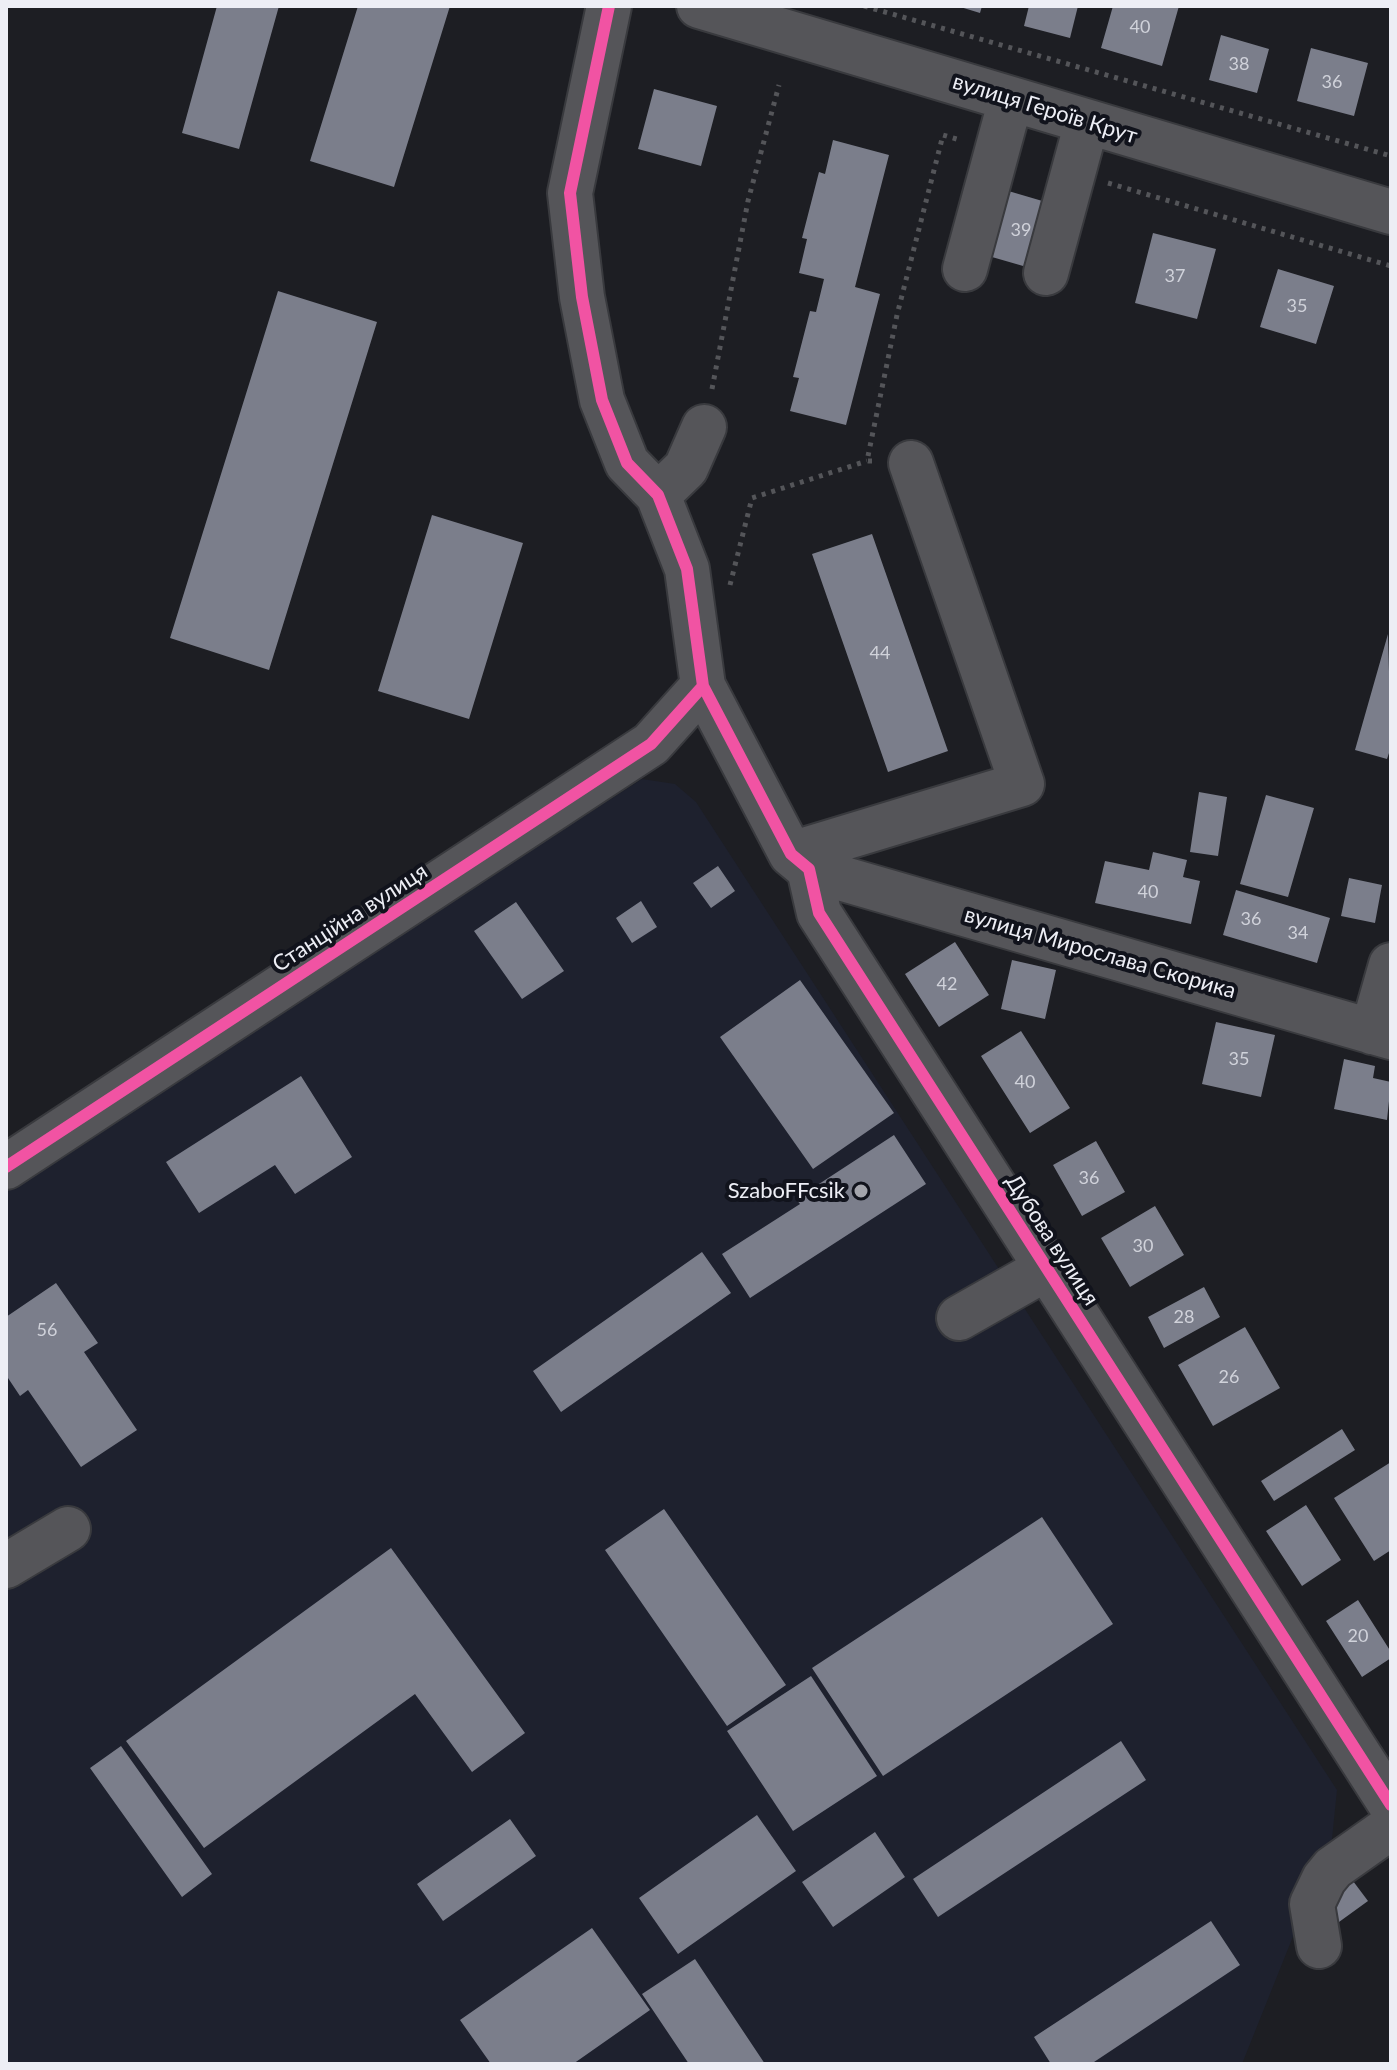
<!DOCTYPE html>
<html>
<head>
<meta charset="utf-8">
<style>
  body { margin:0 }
  #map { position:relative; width:1397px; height:2070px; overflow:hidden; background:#1d1e23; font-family:Lato,sans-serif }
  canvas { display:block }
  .frame { position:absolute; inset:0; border:8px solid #edeef5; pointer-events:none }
</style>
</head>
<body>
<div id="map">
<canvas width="1397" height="2070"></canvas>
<div class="frame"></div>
</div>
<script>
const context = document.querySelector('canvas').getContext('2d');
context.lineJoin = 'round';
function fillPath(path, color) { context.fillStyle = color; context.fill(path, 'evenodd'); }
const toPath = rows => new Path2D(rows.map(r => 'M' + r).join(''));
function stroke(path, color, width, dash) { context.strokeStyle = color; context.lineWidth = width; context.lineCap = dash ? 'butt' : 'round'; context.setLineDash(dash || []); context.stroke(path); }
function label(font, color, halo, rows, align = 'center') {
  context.font = font + ' Lato,sans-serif'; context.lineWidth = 8; context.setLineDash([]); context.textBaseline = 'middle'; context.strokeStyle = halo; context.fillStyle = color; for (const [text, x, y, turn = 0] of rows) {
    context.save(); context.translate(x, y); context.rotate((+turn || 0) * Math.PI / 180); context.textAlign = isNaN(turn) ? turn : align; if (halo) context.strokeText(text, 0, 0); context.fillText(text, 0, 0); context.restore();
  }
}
const built = toPath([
  [642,779,675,784,696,802,1337,1790,1332,1839,1242,2064,6,2064,6,1185]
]);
const building = toPath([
  [217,6,279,6,239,149,182,133],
  [358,6,450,6,394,187,310,161],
  [957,6,982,6,980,13],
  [1029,6,1078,6,1070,38,1024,26],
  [1113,6,1179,6,1162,66,1101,48],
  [1221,35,1269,49,1257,93,1209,80],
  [1311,48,1368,63,1354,116,1297,101],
  [654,89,717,106,701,166,638,149],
  [833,140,889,155,855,287,880,294,846,425,790,411,799,378,793,377,810,311,816,312,824,279,799,273,807,239,802,238,819,172,825,174],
  [1005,190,1056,205,1037,270,985,255],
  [1153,233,1216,249,1197,319,1135,303],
  [1278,269,1334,286,1316,344,1260,327],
  [278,291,377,322,269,670,170,638],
  [432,515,523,543,469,719,378,691],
  [872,534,948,751,888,772,812,554],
  [1388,634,1391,747,1387,759,1355,750],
  [1199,792,1227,797,1218,856,1190,852],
  [1266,795,1314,808,1288,897,1240,884],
  [1153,852,1187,860,1183,877,1200,881,1191,924,1095,903,1105,861,1149,870],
  [718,866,735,891,711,908,693,883],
  [1349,878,1382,885,1375,923,1341,916],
  [1236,890,1330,918,1317,963,1223,935],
  [641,901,657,927,632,943,616,918],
  [516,902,564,971,522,999,474,931],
  [955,942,989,995,939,1027,905,974],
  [1012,960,1056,970,1045,1019,1001,1009],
  [800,980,894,1113,813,1169,720,1037],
  [1216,1022,1275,1035,1261,1097,1202,1084],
  [1021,1031,1070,1108,1030,1133,981,1056],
  [1344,1059,1375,1066,1373,1078,1391,1082,1387,1120,1334,1109],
  [301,1076,352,1157,295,1194,275,1165,199,1213,166,1162],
  [894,1135,926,1184,750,1298,722,1254,800,1204,796,1199],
  [1096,1141,1125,1192,1082,1216,1053,1165],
  [1155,1206,1184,1255,1130,1287,1101,1238],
  [702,1252,731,1293,561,1412,533,1371],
  [56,1283,98,1343,84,1352,137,1430,81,1467,28,1390,20,1396,6,1375,6,1317],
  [1204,1287,1220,1317,1164,1348,1148,1317],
  [1245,1327,1280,1388,1213,1426,1178,1365],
  [1342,1429,1355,1450,1274,1501,1261,1481],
  [1391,1462,1391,1550,1374,1561,1334,1498],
  [1306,1505,1341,1560,1302,1586,1266,1531],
  [664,1509,786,1685,727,1726,605,1550],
  [1042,1517,1113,1624,883,1776,812,1668],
  [391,1548,525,1733,472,1772,415,1694,204,1848,126,1741],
  [1358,1600,1391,1652,1391,1658,1362,1677,1326,1621],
  [811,1676,877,1776,793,1831,727,1731],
  [1121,1741,1146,1780,938,1917,913,1879],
  [121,1746,212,1874,182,1897,90,1768],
  [757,1815,796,1871,678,1954,639,1898],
  [510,1819,536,1856,443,1921,417,1884],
  [875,1832,905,1877,833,1927,802,1882],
  [1350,1877,1368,1901,1339,1922,1321,1897],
  [1211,1921,1240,1965,1091,2064,1051,2064,1034,2037],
  [592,1928,650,2010,573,2064,491,2064,460,2020],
  [695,1959,765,2064,689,2064,642,1994]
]);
const path = toPath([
  [864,6,1391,156],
  [1108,183,1391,266],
  [712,389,748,201,779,85],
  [872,461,867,461,897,315,943,135,960,140],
  [730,585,752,498,867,461]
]);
const minor = toPath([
  [609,6,570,193,582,297,602,400,627,463,658,495,687,569,703,686,791,854,809,869,819,913,1391,1805],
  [699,6,1391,212],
  [965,269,1011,99],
  [1046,273,1087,122],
  [658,495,686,468,704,427],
  [791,854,1022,784,911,463],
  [809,869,1391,1037],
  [1372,1032,1391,965],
  [6,1167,651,744,703,686],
  [959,1318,1047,1268],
  [6,1566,68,1529],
  [1319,1946,1312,1904,1324,1879,1333,1868,1391,1827]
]);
const cycleway = toPath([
  [609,6,570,193,582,297,602,400,627,463,658,495,687,569,703,686,791,854,809,869,819,913,1391,1805],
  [6,1167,651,744,703,686]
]);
const markers = [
  [861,1191,8,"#a4a5ac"]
];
const numberNames = [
  ["40",1140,27],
  ["38",1239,64],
  ["36",1332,82],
  ["39",1021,230],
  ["37",1175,276],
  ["35",1297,306],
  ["44",880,653],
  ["40",1148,892],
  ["36",1251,919],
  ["34",1298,933],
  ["42",947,984],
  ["35",1239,1059],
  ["40",1025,1082],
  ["36",1089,1178],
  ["30",1143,1246],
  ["28",1184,1317],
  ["56",47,1330],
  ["26",1229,1377],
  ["20",1358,1636]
];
const streetNames = [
  ["вулиця Героїв Крут",1045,109,17],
  ["Станційна вулиця",350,918,-33],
  ["вулиця Мирослава Скорика",1100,953,16],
  ["Дубова вулиця",1052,1240,57]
];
const poiNames = [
  ["SzaboFFcsik",845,1191]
];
fillPath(built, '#1e212e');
fillPath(building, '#7b7e8b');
stroke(minor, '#393a3e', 48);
stroke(path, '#545559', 5, [4, 6]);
stroke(minor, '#555559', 44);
stroke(cycleway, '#f153a3', 12);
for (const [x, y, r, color] of markers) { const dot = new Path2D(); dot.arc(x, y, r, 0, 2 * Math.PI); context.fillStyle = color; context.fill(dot); stroke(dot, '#11131c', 3); }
label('18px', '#d0d2da', null, numberNames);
label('22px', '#edeef5', '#11131c', streetNames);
label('22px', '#edeef5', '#11131c', poiNames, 'right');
</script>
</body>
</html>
